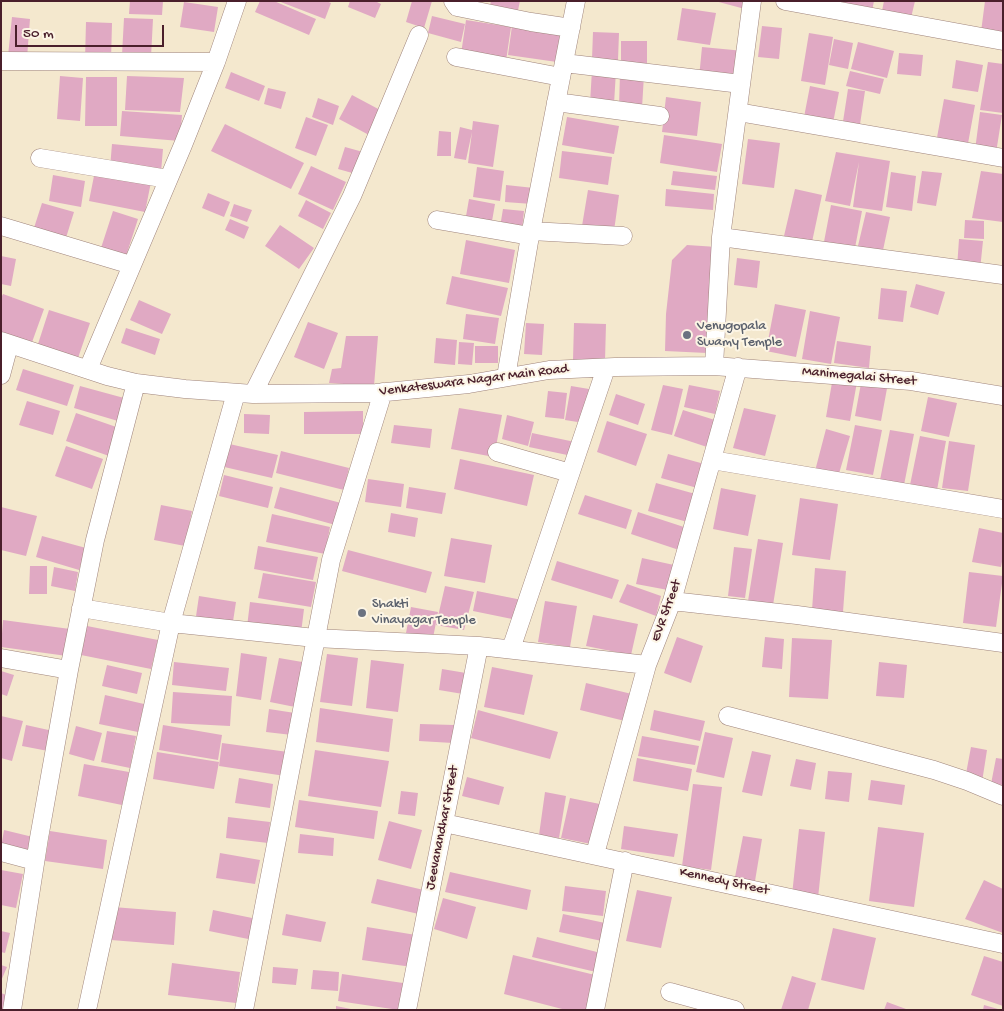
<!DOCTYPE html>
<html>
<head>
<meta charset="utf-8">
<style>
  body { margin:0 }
  #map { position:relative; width:1004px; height:1011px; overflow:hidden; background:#f4e8ce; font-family:"Gochi Hand",sans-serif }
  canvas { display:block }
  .frame { position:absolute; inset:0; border:2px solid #4a1f2b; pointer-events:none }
  .scale { position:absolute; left:15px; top:25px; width:149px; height:22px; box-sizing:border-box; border:2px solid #4a1f2b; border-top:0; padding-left:6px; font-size:15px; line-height:18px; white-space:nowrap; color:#4a1f2b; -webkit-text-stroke:4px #fcf5e5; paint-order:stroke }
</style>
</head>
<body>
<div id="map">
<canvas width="1004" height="1011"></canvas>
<div class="frame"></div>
<div class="scale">50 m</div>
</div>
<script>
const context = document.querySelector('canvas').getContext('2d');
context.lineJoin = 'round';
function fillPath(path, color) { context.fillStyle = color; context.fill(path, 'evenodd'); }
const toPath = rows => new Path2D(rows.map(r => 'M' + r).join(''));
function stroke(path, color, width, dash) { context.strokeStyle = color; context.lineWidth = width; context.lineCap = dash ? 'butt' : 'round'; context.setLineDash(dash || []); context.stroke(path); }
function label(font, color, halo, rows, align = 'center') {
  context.font = font + ' "Gochi Hand",sans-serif'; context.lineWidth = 4; context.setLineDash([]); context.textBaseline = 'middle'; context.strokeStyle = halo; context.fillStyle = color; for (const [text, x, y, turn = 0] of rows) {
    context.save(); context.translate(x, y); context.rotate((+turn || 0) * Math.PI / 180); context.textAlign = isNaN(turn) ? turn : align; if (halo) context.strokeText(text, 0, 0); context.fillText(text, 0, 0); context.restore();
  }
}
const building = toPath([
  [130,1,163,1,162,15,129,14],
  [260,1,274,1,316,19,309,35,255,12],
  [278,1,326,1,331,3,325,19],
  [350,1,375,1,381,4,375,18,348,7],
  [412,1,432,1,424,28,406,22],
  [491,1,520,1,517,15,489,9],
  [715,1,747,1,745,9],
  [835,1,874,1,872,11,834,3],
  [884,1,915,1,910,22,881,16],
  [985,1,1003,1,1003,35,981,32],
  [184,2,218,7,214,32,180,27],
  [682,8,716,13,710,45,677,40],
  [432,16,465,24,461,42,428,33],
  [12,17,30,19,27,58,8,56],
  [124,18,153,19,151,57,122,55],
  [466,20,511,27,506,61,461,54],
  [86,22,112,23,111,61,85,60],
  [512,26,561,33,557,62,508,55],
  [762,26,782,28,779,59,758,57],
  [593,32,619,33,618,60,592,59],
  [809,33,833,37,825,85,801,81],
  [834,39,853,43,848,69,829,65],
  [621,41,647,41,647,65,621,65],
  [858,42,894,51,887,78,851,69],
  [702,47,744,51,741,82,699,78],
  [899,53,923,55,921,76,897,74],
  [956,60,983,65,978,92,952,88],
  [988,62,1003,64,1003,113,980,110],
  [592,70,616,71,614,104,590,103],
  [850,71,884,79,880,94,846,86],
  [231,72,265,86,259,101,225,88],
  [620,74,644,75,642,108,619,107],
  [60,76,83,78,80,121,57,119],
  [127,76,184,78,180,112,125,110],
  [86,77,117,77,117,126,85,126],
  [810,86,839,92,833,123,804,117],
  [268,88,286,92,281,109,264,104],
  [848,89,865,91,859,131,842,128],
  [352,95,382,111,369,135,339,119],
  [666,97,701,102,697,136,662,132],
  [318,98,339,106,333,125,312,117],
  [944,99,975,105,967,149,936,143],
  [122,111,182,115,180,141,120,136],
  [980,112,1002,115,996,153,975,150],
  [306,117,328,125,316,156,295,148],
  [567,117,619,126,614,154,562,145],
  [473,121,499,125,493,167,468,163,472,132,466,160,454,158,460,127,472,130],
  [225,124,304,163,291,189,211,151],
  [439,131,451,132,451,156,437,156],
  [664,135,722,144,717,172,660,163],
  [748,139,780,143,774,188,742,184],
  [112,144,163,149,161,172,110,168],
  [345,147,363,152,356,174,338,169],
  [562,151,612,157,608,185,559,178],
  [836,152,890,161,882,211,853,207,859,162,850,206,825,201],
  [311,166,346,182,333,210,298,194],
  [477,167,504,171,500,201,473,197],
  [95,171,151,182,145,212,89,201],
  [673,171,717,176,715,190,671,185],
  [922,171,942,173,936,206,917,203],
  [981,171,1003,174,1003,222,972,218],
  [891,172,916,176,912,211,886,207],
  [53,175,85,181,81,207,49,201],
  [506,185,534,188,532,204,505,202],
  [666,189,714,194,713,210,665,206],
  [795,189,822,195,812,242,784,236],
  [588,190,619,195,614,231,582,226],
  [208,193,230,202,224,217,202,208],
  [469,199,495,204,491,227,465,222],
  [306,200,331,213,323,229,298,216],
  [42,203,74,212,65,241,33,231],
  [234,204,252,210,247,222,230,216],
  [831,205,862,211,854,253,823,247],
  [503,209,524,211,522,230,500,227],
  [113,211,138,219,126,256,101,248],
  [866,212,890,217,882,255,857,250],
  [230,219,249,227,244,239,225,230],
  [965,220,984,221,984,239,964,238],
  [280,225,314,248,299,269,265,246],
  [959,239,983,241,980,270,957,268],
  [466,240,515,250,509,283,460,274],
  [687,245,717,247,707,353,665,351,666,314,672,260],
  [1,256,16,259,11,286,1,284],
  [737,258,760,261,757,288,734,285],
  [452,276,508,288,501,316,446,304],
  [916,284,945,292,938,315,910,307],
  [881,288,907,291,903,322,878,319],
  [3,294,44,309,31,345,1,335,1,298],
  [139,300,171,314,162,334,130,320],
  [775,304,806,310,796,357,766,351],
  [49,310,90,323,78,358,38,344],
  [810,311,840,317,831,364,802,359],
  [466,314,499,318,495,344,463,339],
  [308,322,338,333,324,369,294,357],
  [526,323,544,324,542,355,524,354],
  [574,323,606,324,605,361,573,360],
  [126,328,160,339,155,355,121,343],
  [346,336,378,336,374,386,329,383,332,369,341,368],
  [436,338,457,340,455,365,434,363],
  [837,341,871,346,869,368,834,363],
  [459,342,474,343,472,365,458,364],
  [475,346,498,346,498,363,475,363],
  [23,369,74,385,67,406,16,390],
  [833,377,857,382,850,421,826,417],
  [862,378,888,383,881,421,855,416],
  [663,385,683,389,672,435,651,430],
  [689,385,720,391,715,414,684,407],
  [80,386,124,398,118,421,74,408],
  [571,386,589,389,584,423,565,420],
  [548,391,567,393,564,419,545,417],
  [616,394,645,404,638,425,609,415],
  [928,397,957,403,949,437,921,431],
  [27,401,60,411,53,435,19,425],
  [459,408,502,415,494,457,451,449],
  [744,408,776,415,765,456,733,448],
  [683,410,718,421,710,448,674,436],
  [363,411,363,434,304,434,304,412],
  [76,413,122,429,112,457,66,441],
  [244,414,270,415,269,434,244,433],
  [507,415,534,422,528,446,502,439],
  [607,421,647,434,636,466,597,452],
  [394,425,432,429,430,448,391,443],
  [855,425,882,430,873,475,846,470],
  [826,429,850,436,838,477,815,471],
  [890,430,914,434,904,485,880,480],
  [532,433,575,442,572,456,529,447],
  [920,436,946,441,937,490,910,485],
  [949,441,975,445,968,491,942,488],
  [225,443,278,455,272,478,220,466],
  [66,446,103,459,92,489,55,476],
  [281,451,349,468,344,490,276,473],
  [668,454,708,465,701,489,661,478],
  [460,459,534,475,527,506,454,489],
  [224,475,273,487,268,508,219,496],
  [368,479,404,484,401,507,365,502],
  [656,483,699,495,691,523,648,511],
  [280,487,345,504,339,526,274,508],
  [409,487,446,493,442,514,406,508],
  [721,488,756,495,748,536,713,529],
  [585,495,632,510,626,529,578,514],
  [800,498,838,504,830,560,792,555],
  [161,505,192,511,185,546,154,540],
  [1,507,37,516,26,556,1,550],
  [638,512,690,529,682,551,631,534],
  [391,513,418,518,415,537,388,532],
  [272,514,330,527,325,554,266,542],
  [979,528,1003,533,1003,556,1001,567,972,562],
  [42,536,86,548,79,570,36,557],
  [451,538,492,545,485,583,444,576],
  [758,539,783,543,773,605,748,601],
  [258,546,318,557,313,580,254,569],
  [734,547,752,549,745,598,728,596],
  [348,550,432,572,426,593,342,571],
  [642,558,674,565,668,590,636,584],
  [557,561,619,580,612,599,551,580],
  [30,566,47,566,47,594,29,594],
  [54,567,78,572,75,591,51,586],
  [815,568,846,571,843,612,812,610],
  [969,572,1003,576,996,627,963,623],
  [263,573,316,582,311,607,258,598],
  [627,584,661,596,656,616,619,602],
  [445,586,474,592,464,630,436,625],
  [477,591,522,600,517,620,473,611],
  [199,596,236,602,232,628,195,623],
  [545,601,577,606,570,647,538,642],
  [250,602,304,609,301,633,247,627],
  [411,607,438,612,433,638,406,633],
  [593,615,638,624,631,655,586,646],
  [3,620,70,629,67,656,1,647],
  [87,626,158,640,151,669,81,655],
  [677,637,703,646,691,683,664,673],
  [765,637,784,639,782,669,762,667],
  [792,638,832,640,828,699,789,697],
  [241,653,267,657,261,700,236,696],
  [327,654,358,658,352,706,320,702],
  [279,658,308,663,300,708,270,702],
  [371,660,404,664,398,712,366,708],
  [174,662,229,668,226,691,172,685],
  [879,662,907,665,904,698,876,696],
  [107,665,142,673,137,694,102,686],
  [492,667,533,675,524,715,484,707],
  [442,669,472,674,469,695,439,690],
  [1,671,14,675,7,696,1,694],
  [586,683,636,695,629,722,580,710],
  [173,692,232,696,230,726,171,723],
  [105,695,144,704,138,732,99,724],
  [320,708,393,719,389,752,316,742],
  [269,709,295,713,292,735,266,732],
  [478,710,558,732,550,759,471,738],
  [654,710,705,721,700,741,650,730],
  [1,716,23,721,12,761,1,758],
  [420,724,454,725,453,743,419,741],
  [26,725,53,731,48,751,22,746],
  [163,725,222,735,218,760,159,750],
  [76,726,102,733,94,761,69,754],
  [107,731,136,736,130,768,101,762],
  [705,732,733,738,724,778,696,772],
  [642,736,699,746,695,765,638,756],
  [222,743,288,752,285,776,219,766],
  [971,747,987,750,982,782,965,779],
  [315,750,389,761,381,807,308,796],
  [752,751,771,755,762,796,742,792],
  [157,752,219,762,214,789,153,779],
  [637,758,692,769,688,791,633,781],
  [996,758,1003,759,1002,785,991,784],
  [796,759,816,763,811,790,790,786],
  [84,764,129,772,122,805,78,796],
  [828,771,852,773,849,802,825,799],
  [467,777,504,787,499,805,462,796],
  [239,778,273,784,270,808,235,803],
  [871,780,905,785,902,805,868,800],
  [693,784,722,787,711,870,682,866],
  [401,791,418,793,415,816,398,814],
  [545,792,566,796,559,838,539,835],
  [570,798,600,804,591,844,561,838],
  [299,800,378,811,374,839,295,827],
  [228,817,270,822,268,843,226,838],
  [389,821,422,830,411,869,378,860],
  [624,826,678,834,674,857,621,849],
  [878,827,924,833,914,907,869,901],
  [799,829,825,832,818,898,792,895],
  [4,830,37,838,33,856,1,848],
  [50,831,107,840,103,869,45,861],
  [300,834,334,838,333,856,298,853],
  [743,836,762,839,755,881,735,877],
  [220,853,260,860,255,884,216,878],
  [1,870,23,874,16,908,1,905],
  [450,872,531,890,527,910,445,892],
  [377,879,428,891,423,915,371,903],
  [984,880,1003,889,1003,933,965,919],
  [565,886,606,891,603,916,562,911],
  [637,890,672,897,661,948,626,941],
  [443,898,476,907,467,939,434,929],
  [113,907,176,912,174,945,111,940],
  [213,910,257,919,253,940,209,931],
  [286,914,326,922,321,942,282,935],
  [563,914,605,923,602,941,559,932],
  [367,927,416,935,412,967,362,960],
  [833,928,876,938,864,990,821,980],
  [1,931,10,933,5,953,1,952],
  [537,937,601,953,596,972,532,957],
  [513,955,595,975,587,1010,566,1010,504,994],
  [984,956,1003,962,1003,1006,971,995],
  [172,963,240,972,236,1003,168,995],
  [1,965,7,967,1,981],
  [273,967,298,969,296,985,272,983],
  [313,970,339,972,338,991,311,989],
  [342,974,403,983,399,1010,338,1001],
  [792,976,816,983,808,1010,781,1010],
  [1,993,14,998,9,1010,1,1010],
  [887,1002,906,1009,906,1010,884,1010],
  [984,1005,998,1009,998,1010,983,1010],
  [336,1006,351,1009,351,1010,336,1010]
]);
const minor = toPath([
  [453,1,457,7,531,22,571,28],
  [785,1,1003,41],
  [456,57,561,77],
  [1,61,216,62],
  [564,63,741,84],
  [556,102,660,116],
  [738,112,1003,158],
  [40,158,168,179],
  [437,220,530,236],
  [1,226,131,265],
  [531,231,623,236],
  [721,237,1003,275],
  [1,341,107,376,136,383,185,389,253,394,376,393,469,384,549,370,615,367,714,366,911,381,1003,396],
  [714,366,721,237,752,1],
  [88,369,183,145,216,62,237,1],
  [1,375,9,345],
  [506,377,530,236,576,1],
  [253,394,352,196,419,35],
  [497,452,570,473],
  [712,460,1003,509],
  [672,601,797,615,1003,643],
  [81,608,171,623,315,638,479,646,647,665],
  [511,649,606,368],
  [1,658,69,670],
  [728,716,934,770,967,781,1003,796],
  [444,823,1003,944],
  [1,852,35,861],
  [595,854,647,665,672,601,738,367],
  [670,992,735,1010],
  [12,1010,39,838,69,670,95,540,136,383],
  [87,1010,171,623,236,393],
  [244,1010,331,560,383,392],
  [407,1010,479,646],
  [595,1010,625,861]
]);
const markers = [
  [687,335,5,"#6b7280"],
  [362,613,5,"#6b7280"]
];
const worshipNames = [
  ["Venugopala",697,327],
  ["Swamy Temple",697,343],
  ["Shakti",372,605],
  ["Vinayagar Temple",372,621]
];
const streetNames = [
  ["Manimegalai Street",859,377,5],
  ["Venkateswara Nagar Main Road",474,381,-7],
  ["EVR Street",667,611,-70],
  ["Jeevanandhar Street",443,828,-79],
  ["Kennedy Street",724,882,12]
];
fillPath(building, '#e0a9c3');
stroke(minor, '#9f847c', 19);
stroke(minor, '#fff', 18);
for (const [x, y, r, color] of markers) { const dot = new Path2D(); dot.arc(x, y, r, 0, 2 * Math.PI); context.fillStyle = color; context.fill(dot); stroke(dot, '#fcf5e5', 2); }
label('14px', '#5b616d', '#fcf5e5', worshipNames, 'left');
label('14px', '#4a1f2b', '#fcf5e5', streetNames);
</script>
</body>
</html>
